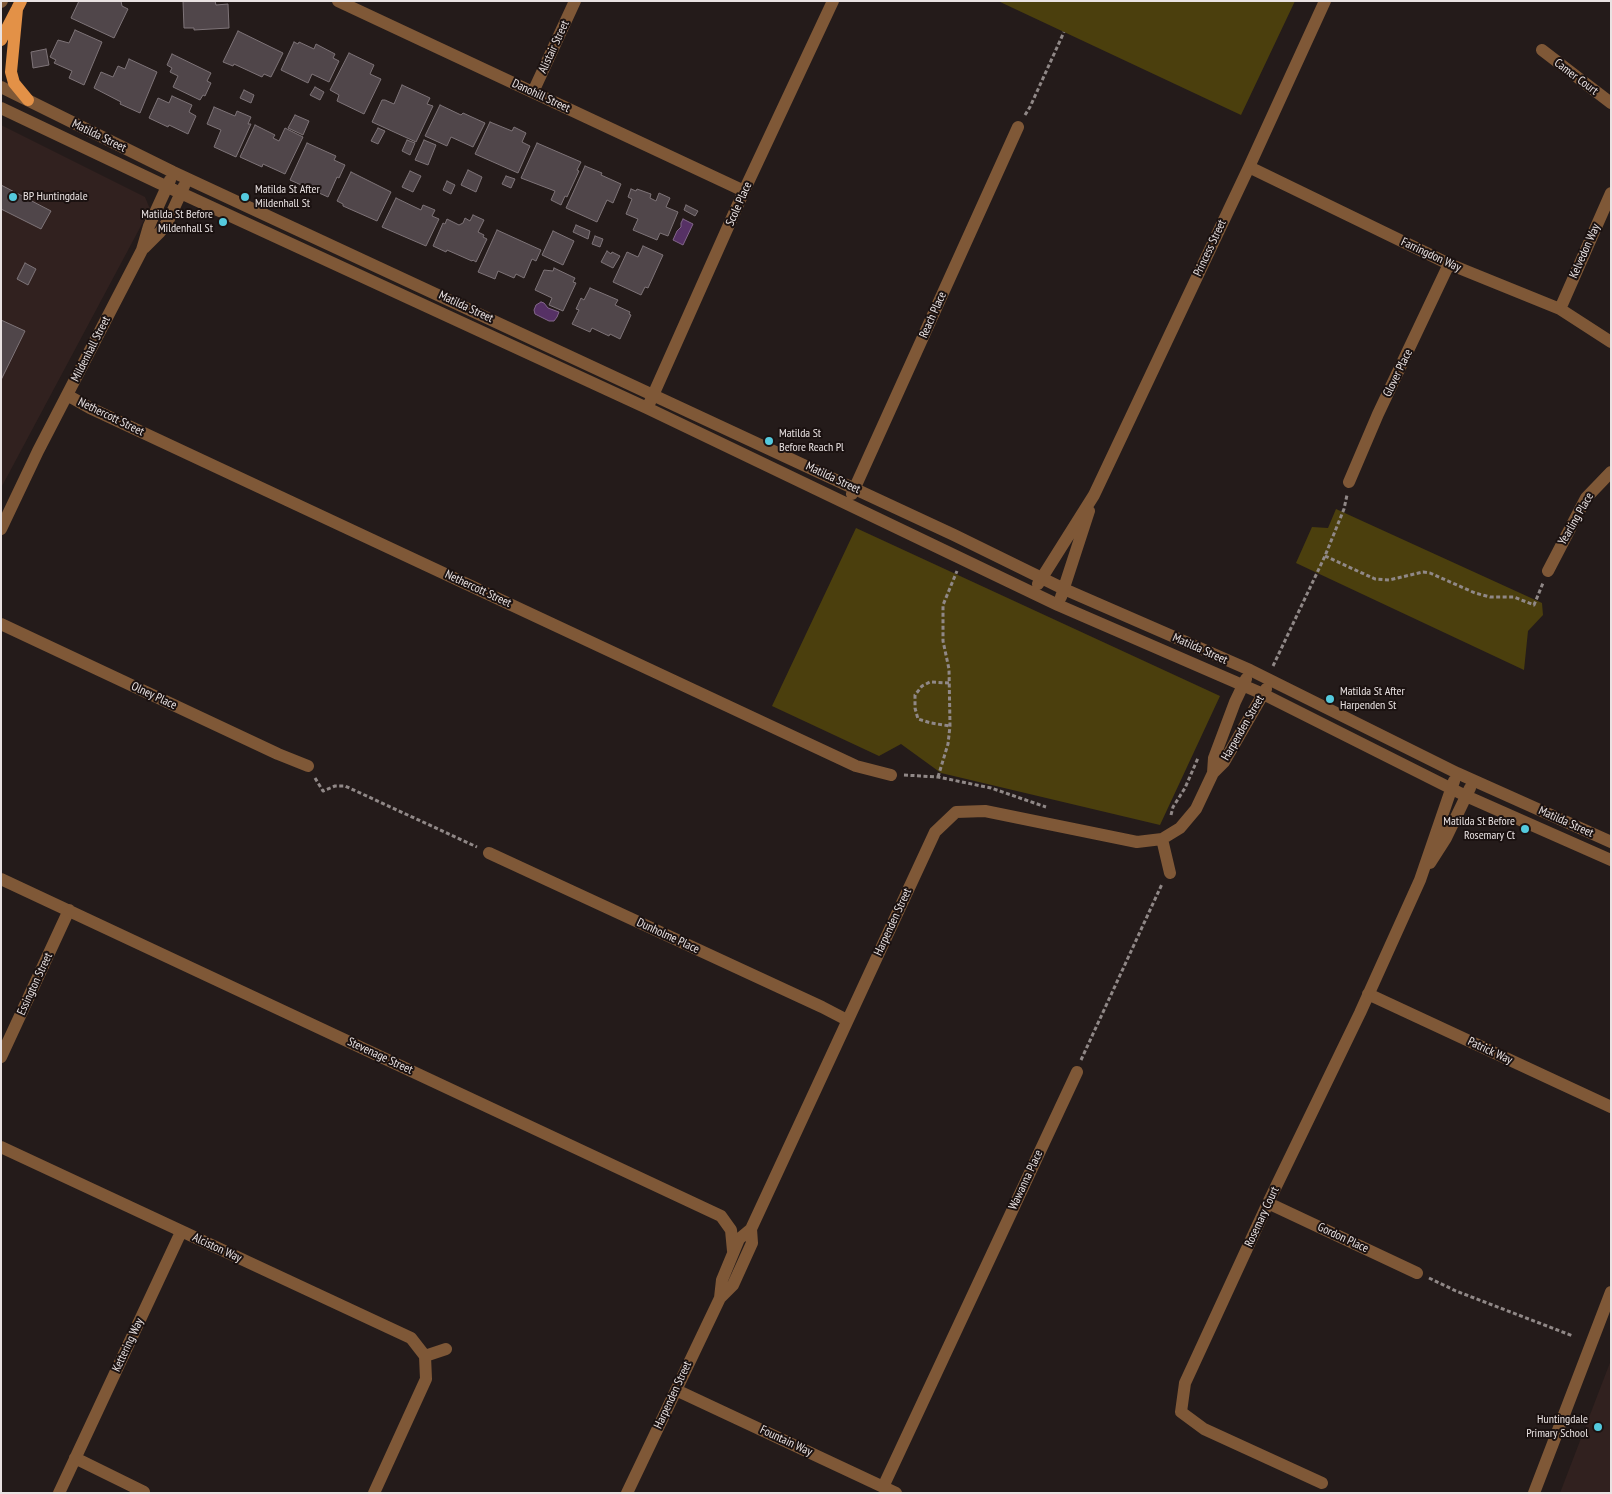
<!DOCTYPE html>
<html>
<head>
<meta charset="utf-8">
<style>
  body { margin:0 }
  #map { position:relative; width:1612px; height:1494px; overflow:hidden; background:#241b1a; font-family:"PT Sans Narrow",sans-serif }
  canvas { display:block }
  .frame { position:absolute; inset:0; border:2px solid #e9e2e2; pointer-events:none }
</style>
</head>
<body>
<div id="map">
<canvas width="1612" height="1494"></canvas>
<div class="frame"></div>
</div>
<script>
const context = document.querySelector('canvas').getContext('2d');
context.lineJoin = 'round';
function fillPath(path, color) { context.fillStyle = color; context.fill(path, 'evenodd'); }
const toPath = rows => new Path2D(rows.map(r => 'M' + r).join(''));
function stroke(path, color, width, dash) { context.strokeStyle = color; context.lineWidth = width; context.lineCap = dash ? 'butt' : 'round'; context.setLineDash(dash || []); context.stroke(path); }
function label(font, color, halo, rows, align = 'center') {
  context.font = font + ' "PT Sans Narrow",sans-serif'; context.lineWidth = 4; context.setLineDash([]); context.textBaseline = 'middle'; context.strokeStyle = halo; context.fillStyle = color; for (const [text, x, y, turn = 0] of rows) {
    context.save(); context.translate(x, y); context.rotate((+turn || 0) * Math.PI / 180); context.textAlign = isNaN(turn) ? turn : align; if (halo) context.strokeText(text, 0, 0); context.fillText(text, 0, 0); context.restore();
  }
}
const built = toPath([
  [1,125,145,197,150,209,1,488],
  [1611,1360,1611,1493,1560,1493]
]);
const green = toPath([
  [998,1,1295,1,1241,115],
  [1336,509,1542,603,1543,615,1528,631,1524,670,1296,563,1312,527,1328,528],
  [856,528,1220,696,1160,825,941,773,901,744,879,756,772,706]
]);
const water = toPath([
  [683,219,693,224,683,245,673,240,677,231,681,227,681,223,683,219],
  [541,302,544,303,548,308,559,312,557,317,554,321,549,321,535,314,534,310,536,305,541,302]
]);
const building = toPath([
  [79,1,121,1,122,6,128,9,114,38,71,18,79,1],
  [183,1,215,1,216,5,228,4,229,28,194,30,194,28,184,28,183,1],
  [75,30,102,42,84,85,69,78,72,71,54,63,56,60,50,57,58,40,69,43,75,30],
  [238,31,283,53,271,77,264,74,262,77,234,64,233,66,223,62,238,31],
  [294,42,298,44,299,42,314,49,316,44,335,54,333,58,339,61,329,82,312,74,308,83,281,70,294,42],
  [46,49,49,65,33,68,31,52,46,49],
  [349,53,374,65,370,74,381,79,364,114,337,101,339,95,330,90,349,53],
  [172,54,211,73,207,81,211,83,205,96,203,95,200,100,173,87,178,76,170,72,172,68,167,65,172,54],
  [129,59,157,72,140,113,120,104,121,102,94,88,101,72,113,77,118,66,125,69,129,59],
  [402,85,430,98,427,104,433,106,416,142,372,122,382,100,385,100,394,104,402,85],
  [315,87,324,92,320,100,310,95,315,87],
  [244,90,254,95,251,103,240,98,244,90],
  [172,96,192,105,189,112,196,116,188,134,169,125,168,127,149,118,158,98,169,103,172,96],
  [440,105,461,115,463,113,485,123,473,147,451,137,447,146,425,136,440,105],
  [214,107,235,116,237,111,251,117,248,124,251,124,236,157,214,147,221,130,207,124,214,107],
  [295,115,309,121,303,135,288,128,295,115],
  [490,122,512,131,514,127,526,133,522,142,530,146,518,173,475,154,490,122],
  [255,125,275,135,273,138,279,141,285,128,303,137,285,174,263,164,262,167,240,157,255,125],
  [378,128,385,131,378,144,371,141,378,128],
  [407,140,415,143,410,155,402,151,407,140],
  [424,140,436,145,428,165,415,160,424,140],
  [307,143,336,156,334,160,345,165,339,178,337,177,328,197,290,180,307,143],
  [537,143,581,162,577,170,579,171,567,197,565,196,561,205,551,200,555,191,521,178,537,143],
  [585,166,602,173,601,175,621,184,613,203,607,200,597,222,566,208,585,166],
  [468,170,482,177,476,192,461,185,468,170],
  [410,171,421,176,413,192,402,187,410,171],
  [351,172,391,192,377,221,343,206,343,204,337,201,351,172],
  [506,176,515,179,511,188,502,184,506,176],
  [447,181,455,185,451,194,443,190,447,181],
  [1,185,51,211,41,229,1,209,1,185],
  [631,189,636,191,637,189,651,194,650,198,656,201,659,193,670,198,666,207,678,212,668,236,660,233,657,240,633,230,638,219,626,214,632,199,628,197,631,189],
  [396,198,421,210,423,205,435,210,432,216,439,219,426,246,382,227,396,198],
  [686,205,698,211,695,216,684,210,686,205],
  [473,215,484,220,478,232,484,235,483,237,487,239,476,262,473,260,472,261,447,250,446,252,433,246,443,223,445,224,447,219,459,225,463,223,465,218,470,221,473,215],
  [576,225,590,231,588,239,573,232,576,225],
  [497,230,541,250,536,261,532,259,524,278,516,274,514,278,498,271,495,279,478,272,497,230],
  [553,231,574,241,563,265,542,255,553,231],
  [595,236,603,239,600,247,592,244,595,236],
  [643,246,663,255,648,288,645,287,641,295,613,282,627,252,638,257,643,246],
  [607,251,611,254,612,252,620,256,613,268,601,262,607,251],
  [25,263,36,269,28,285,17,279,25,263],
  [554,268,575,278,573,282,576,283,563,311,549,305,552,298,535,290,544,270,553,271,554,268],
  [590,288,618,300,615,305,630,312,629,314,631,315,620,339,610,334,609,336,592,328,590,332,572,324,579,310,576,309,581,298,584,300,590,288],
  [1,320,25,331,1,380,1,320]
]);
const path = toPath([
  [1025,115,1030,107,1064,32],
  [1325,556,1375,579,1389,580,1423,572,1430,573,1475,593,1490,597,1514,597,1534,605,1543,583],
  [1273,666,1325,556,1344,509,1347,495],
  [949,683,930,682,922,686,915,695,915,708,918,719,931,723,950,726],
  [904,775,938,777,991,788,1046,807],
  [938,777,948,744,950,726,949,669,943,641,943,605,957,571],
  [315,778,323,791,335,786,345,786,477,847],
  [1171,815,1173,807,1185,788,1198,758],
  [1081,1060,1162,884],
  [1429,1278,1456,1291,1573,1336]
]);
const minor = toPath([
  [338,1,744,191],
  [1,2,2,1],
  [1542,50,1611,103],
  [1,87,173,172,954,535,1064,589,1250,670,1457,773,1611,842],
  [533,92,575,1],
  [1,108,159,183,647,408,1058,605,1263,694,1466,796,1611,860],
  [1249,167,1449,264,1560,309,1611,342],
  [144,248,160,232,168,221,184,186],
  [1560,309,1611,193],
  [67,395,90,408,856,766,891,775],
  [650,402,744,191,833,1],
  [1349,482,1378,414,1449,264],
  [852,494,1018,127],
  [1,529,38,451,142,250,149,226,170,180],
  [1548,571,1586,498,1611,472],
  [1038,584,1094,495,1249,167,1325,1],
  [1061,597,1089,511],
  [1,624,278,754,308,766],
  [1213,773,1214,758,1235,702,1246,679],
  [1162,839,1170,873],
  [489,853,822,1007,847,1020],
  [1430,863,1446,838,1470,788],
  [1,879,721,1216,731,1230,733,1251],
  [1368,994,1611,1107],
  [1,1057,69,910],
  [1,1147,411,1338,425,1356,426,1379,374,1493],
  [1268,1203,1417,1273],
  [720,1298,733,1285,752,1243,751,1229],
  [425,1356,446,1349],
  [676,1390,896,1493],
  [75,1458,144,1492],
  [1322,1483,1204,1429,1181,1412,1185,1383,1268,1203,1360,1013,1420,880,1454,781],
  [883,1487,1077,1072],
  [59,1493,181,1232],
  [627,1493,720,1298,722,1280,739,1239,751,1229,935,832,956,812,985,811,1137,842,1162,839,1180,828,1196,809,1213,773,1224,762,1266,689],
  [1534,1493,1611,1292]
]);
const major = toPath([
  [17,9,11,72,14,83,28,100],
  [1,40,21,1]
]);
const markers = [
  [13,197,5,"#54cade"],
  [245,197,5,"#54cade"],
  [223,222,5,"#54cade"],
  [769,441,5,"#54cade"],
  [1330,699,5,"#54cade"],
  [1525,829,5,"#54cade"],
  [1598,1427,5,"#54cade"]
];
const streetNames = [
  ["Alistair Street",554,47,-65],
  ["Camer Court",1576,77,37],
  ["Danohill Street",541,96,25],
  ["Matilda Street",99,136,26],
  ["Scole Place",739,204,-66],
  ["Princess Street",1210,248,-65],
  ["Kelvedon Way",1585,251,-66],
  ["Farringdon Way",1431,255,25],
  ["Matilda Street",466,307,25],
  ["Reach Place",933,315,-66],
  ["Mildenhall Street",91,349,-63],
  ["Glover Place",1398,373,-64],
  ["Nethercott Street",111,417,26],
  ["Matilda Street",833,478,25],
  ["Yearling Place",1576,519,-60],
  ["Nethercott Street",478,589,25],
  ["Matilda Street",1200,649,24],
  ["Olney Place",154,696,25],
  ["Harpenden Street",1243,728,-60],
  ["Matilda Street",1566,822,24],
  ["Harpenden Street",893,922,-65],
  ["Dunholme Place",668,936,25],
  ["Essington Street",35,984,-65],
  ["Patrick Way",1490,1051,25],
  ["Stevenage Street",380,1056,25],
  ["Wawanna Place",1026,1180,-65],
  ["Rosemary Court",1262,1217,-65],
  ["Gordon Place",1343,1238,25],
  ["Alciston Way",217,1248,25],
  ["Kettering Way",128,1345,-65],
  ["Harpenden Street",673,1395,-65],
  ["Fountain Way",786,1441,25]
];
const poiNames = [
  ["Matilda St After",255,190],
  ["Mildenhall St",255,204],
  ["BP Huntingdale",23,197],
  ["Matilda St Before",213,215,"right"],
  ["Mildenhall St",213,229,"right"],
  ["Matilda St",779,434],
  ["Before Reach Pl",779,448],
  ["Matilda St After",1340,692],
  ["Harpenden St",1340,706],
  ["Matilda St Before",1515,822,"right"],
  ["Rosemary Ct",1515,836,"right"],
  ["Huntingdale",1588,1420,"right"],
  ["Primary School",1588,1434,"right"]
];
fillPath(built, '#31211f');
fillPath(green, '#4b3f0d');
fillPath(water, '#563165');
stroke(water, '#82668a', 1);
fillPath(building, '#50464a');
stroke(building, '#7e7478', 1);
stroke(path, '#908887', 3, [4, 2.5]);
stroke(minor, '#7f5837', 12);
stroke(major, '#e39147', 12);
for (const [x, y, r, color] of markers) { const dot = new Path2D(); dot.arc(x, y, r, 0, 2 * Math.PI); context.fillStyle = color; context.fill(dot); stroke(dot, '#1b1211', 2); }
label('12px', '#e9e2e2', '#1b1211', streetNames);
label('12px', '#e9e2e2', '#1b1211', poiNames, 'left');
</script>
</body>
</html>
